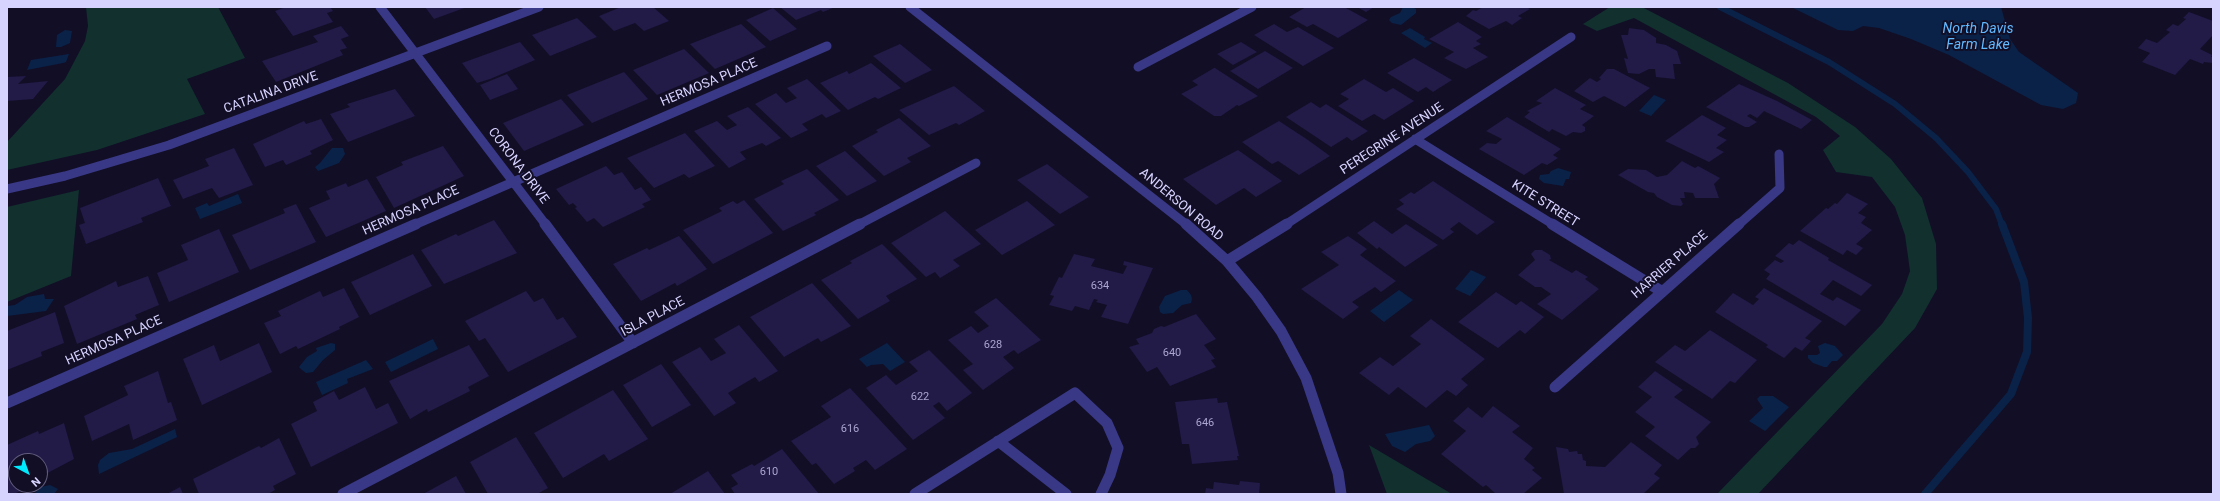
<!DOCTYPE html>
<html>
<head>
<meta charset="utf-8">
<style>
  body { margin:0 }
  #map { position:relative; width:2220px; height:501px; overflow:hidden; background:#120e26; font-family:Roboto,sans-serif }
  canvas { display:block }
  .frame { position:absolute; inset:0; border:8px solid #d7d3ff; pointer-events:none }
  .north { position:absolute; left:8px; top:453px; width:40px; height:40px; box-sizing:border-box; background:#120e26; border:1px solid #615d7d; border-radius:50%; rotate:139deg; font-size:11px; font-weight:700; line-height:16px; text-align:center; color:#d7d3ff }
  .north::after { content:''; display:block; margin:auto; width:14px; height:18px; background:#00eafe; clip-path:polygon(50% 0,100% 100%,50% 72%,0 100%) }
</style>
</head>
<body>
<div id="map">
<canvas width="2220" height="501"></canvas>
<div class="frame"></div>
<div class="north">N</div>
</div>
<script>
const context = document.querySelector('canvas').getContext('2d');
context.lineJoin = 'round';
function fillPath(path, color) { context.fillStyle = color; context.fill(path, 'evenodd'); }
const toPath = rows => new Path2D(rows.map(r => 'M' + r).join(''));
function stroke(path, color, width, dash) { context.strokeStyle = color; context.lineWidth = width; context.lineCap = dash ? 'butt' : 'round'; context.setLineDash(dash || []); context.stroke(path); }
function label(font, color, halo, rows, align = 'center') {
  context.font = font + ' Roboto,sans-serif'; context.lineWidth = 4; context.setLineDash([]); context.textBaseline = 'middle'; context.strokeStyle = halo; context.fillStyle = color; for (const [text, x, y, turn = 0] of rows) {
    context.save(); context.translate(x, y); context.rotate((+turn || 0) * Math.PI / 180); context.textAlign = isNaN(turn) ? turn : align; if (halo) context.strokeText(text, 0, 0); context.fillText(text, 0, 0); context.restore();
  }
}
const green = toPath([
  [86,7,218,7,245,58,187,79,205,114,97,150,7,170,7,142,65,79,85,41,88,26],
  [1610,7,1642,7,1788,83,1855,127,1891,159,1922,198,1936,244,1937,289,1915,328,1758,494,1717,494,1882,324,1902,294,1910,271,1905,235,1895,207,1872,177,1836,172,1823,150,1840,136,1816,117,1634,18,1597,31,1583,24],
  [79,190,71,276,7,302,7,207],
  [1369,445,1452,494,1387,494]
]);
const water = toPath([
  [1403,7,1412,7,1416,9,1416,13,1401,25,1392,23,1389,20,1391,17,1400,13],
  [1791,7,2001,7,2010,39,2019,52,2078,93,2076,103,2063,109,2041,105,1949,55,1911,39,1879,28,1863,26,1853,31,1838,30],
  [1410,28,1425,37,1424,39,1432,43,1425,48,1401,33],
  [65,30,72,31,70,43,61,47,56,47,57,35],
  [69,54,66,62,63,63,27,70,31,60],
  [1654,95,1666,100,1651,116,1639,111],
  [332,148,343,148,345,154,339,163,318,171,315,167,320,163],
  [1558,168,1571,172,1569,179,1566,179,1563,186,1544,183,1539,179,1540,175,1549,174,1551,171],
  [238,194,242,203,200,219,195,208,207,203,209,206],
  [1471,270,1486,277,1470,296,1455,289],
  [1181,290,1187,290,1191,295,1192,299,1191,303,1182,305,1173,313,1163,314,1160,312,1159,307,1165,296],
  [1399,290,1413,300,1384,322,1370,311],
  [44,294,45,299,54,299,46,311,7,316,7,306,15,305,27,297],
  [433,339,438,349,391,372,385,362],
  [331,343,335,344,335,350,323,360,313,372,306,373,302,370,299,367,307,357,317,351,316,348],
  [887,343,905,362,890,371,883,364,871,365,867,367,859,359],
  [1825,343,1835,346,1843,355,1837,361,1832,361,1827,367,1824,367,1813,363,1808,358,1808,355,1817,355,1820,353,1818,346],
  [366,360,373,369,347,379,348,383,322,395,316,382],
  [1760,396,1773,396,1789,407,1765,431,1749,421,1763,408,1757,399],
  [1429,425,1435,436,1430,441,1416,444,1405,452,1392,446,1385,434],
  [175,429,177,437,99,474,98,465,100,460,109,453,132,449],
  [50,485,58,489,54,494,34,494,41,487]
]);
const streamFar1 = toPath([
  [1720,7,1829,62,1895,104,1936,138,1968,172,1996,209,2002,225]
]);
const stream = toPath([
  [1925,494,2011,394,2027,352,2028,318,2024,282,2002,224]
]);
const building = toPath([
  [286,7,330,7,333,11,327,13,333,22,293,36,275,11],
  [425,7,467,7,434,19],
  [621,7,653,7,669,21,644,31,635,23,614,31,599,16],
  [780,7,835,7,823,12,821,10,796,20],
  [1306,7,1344,7,1368,20,1338,38,1313,24,1307,27,1289,17],
  [1357,7,1374,7,1366,12],
  [1483,7,1526,7,1530,9,1518,16,1522,18,1512,25,1506,21,1489,29,1466,16,1473,10,1476,11],
  [773,8,797,29,770,41,746,20],
  [2189,12,2213,21,2213,35,2200,49,2212,55,2211,57,2213,57,2213,63,2204,62,2203,64,2190,59,2175,75,2142,62,2150,53,2138,48,2146,39,2157,43,2170,32,2166,30,2173,24,2178,26,2186,19,2183,18],
  [577,18,597,37,550,56,532,35],
  [1458,22,1482,37,1476,41,1481,44,1473,48,1488,57,1466,69,1444,58,1454,52,1429,39],
  [741,24,766,47,715,69,690,44],
  [1274,24,1287,32,1298,27,1334,48,1303,66,1254,35],
  [341,26,349,36,341,39,347,48,340,50,343,55,276,82,262,61,318,42,313,36],
  [1629,28,1644,30,1656,38,1656,43,1666,45,1677,51,1681,64,1673,64,1675,79,1656,77,1655,69,1649,69,1639,74,1628,73,1624,58,1628,59,1621,35,1628,35],
  [520,42,535,60,490,79,477,83,462,63],
  [1241,42,1257,52,1233,65,1217,54],
  [900,44,932,70,905,83,873,56],
  [684,49,709,73,657,95,633,70],
  [1265,51,1293,68,1258,89,1230,71],
  [1414,58,1452,80,1433,92,1426,87,1418,92,1387,73],
  [871,63,901,88,878,99,875,97,848,110,820,83,847,71,849,74],
  [1214,68,1215,68,1258,96,1239,106,1237,105,1221,116,1214,116,1181,94,1198,85,1192,81],
  [1607,69,1614,69,1650,88,1625,107,1604,96,1593,102,1574,91,1590,78,1597,82,1601,79,1599,78],
  [624,72,648,99,592,123,567,95],
  [507,74,518,89,490,100,480,85],
  [26,76,18,84,48,81,33,99,7,101,7,77],
  [807,79,841,111,826,118,822,114,802,124,808,130,791,138,755,104,776,93,786,103,797,98,787,88],
  [1364,79,1386,92,1393,88,1414,101,1384,120,1374,114,1362,121,1338,106,1349,99,1340,94],
  [1739,84,1777,101,1812,120,1801,129,1764,111,1757,118,1750,114,1747,116,1757,122,1749,127,1745,127,1706,107],
  [954,86,985,111,959,125,956,123,929,135,899,110],
  [1555,88,1586,105,1580,109,1594,116,1582,125,1585,127,1585,131,1581,133,1573,132,1566,136,1552,129,1549,132,1524,117,1530,112,1527,111,1542,103,1536,101],
  [395,89,415,116,348,142,330,114,350,107,347,104],
  [561,99,584,125,524,151,503,123],
  [1311,102,1320,108,1326,104,1368,131,1352,141,1347,137,1331,147,1286,117],
  [748,107,781,138,766,146,762,143,740,152,746,159,729,168,694,131,717,121,727,130,737,125,727,116],
  [1702,115,1726,128,1717,135,1727,140,1716,148,1724,152,1709,162,1665,141],
  [1507,117,1561,149,1553,155,1558,158,1547,165,1542,163,1524,175,1479,149,1487,143,1496,144,1502,139,1486,131],
  [899,118,931,146,907,158,911,162,884,176,852,146,878,132,876,130],
  [321,119,333,140,310,151,312,154,286,165,283,160,265,167,253,144,304,121,306,124],
  [1279,121,1308,140,1330,156,1299,175,1278,161,1272,164,1242,142],
  [685,133,715,166,689,178,684,174,654,188,627,158],
  [443,146,464,176,394,208,376,177,403,165,401,162],
  [234,148,253,185,219,198,212,188,183,199,173,180,209,166,205,159],
  [1238,150,1282,181,1256,197,1244,188,1216,205,1183,179],
  [845,151,877,181,847,196,816,166],
  [1682,161,1695,168,1698,166,1720,178,1714,184,1719,198,1695,198,1693,193,1684,192,1685,198,1680,198,1683,204,1681,206,1672,205,1657,197,1654,193,1648,192,1618,175,1628,169,1646,170,1657,177,1667,175],
  [1047,164,1089,197,1060,214,1017,180],
  [606,166,614,175,622,172,635,190,641,187,651,200,642,204,645,207,603,227,594,218,587,222,575,208,577,207,573,203,569,205,556,189],
  [807,169,839,200,814,213,816,215,783,231,754,199,784,184,781,181],
  [158,178,171,206,141,218,143,222,86,244,79,225,85,223,80,208],
  [367,179,386,211,326,237,309,208,330,199,326,191,346,183,348,187],
  [1433,181,1495,222,1477,235,1459,222,1450,229,1454,232,1443,240,1396,209,1404,204,1399,200,1411,192,1414,194],
  [1847,193,1868,204,1858,213,1866,217,1861,223,1872,230,1856,244,1863,248,1856,255,1847,250,1843,255,1800,231,1826,208,1828,209,1835,203,1837,204],
  [744,200,773,233,713,264,683,230,722,211,719,208,733,201,737,204],
  [1027,201,1055,225,1002,255,975,230],
  [296,204,316,242,250,270,232,235,285,213,283,209],
  [945,211,981,244,953,260,960,266,940,278,935,272,926,277,891,243],
  [494,220,517,253,444,284,421,250,456,234,458,236],
  [1374,221,1392,234,1406,224,1438,245,1405,267,1379,247,1377,249,1357,233],
  [219,229,239,272,169,302,157,273,188,260,181,245],
  [679,236,707,269,677,286,675,283,641,301,613,264,647,248,649,250],
  [1348,236,1367,249,1360,255,1396,281,1381,292,1375,287,1352,302,1359,307,1343,319,1301,289,1339,265,1321,252],
  [1799,240,1829,258,1828,260,1872,285,1861,296,1833,280,1820,294,1833,301,1837,297,1861,310,1845,326,1766,279,1770,274,1764,270,1775,260,1781,263,1784,261,1775,256,1789,243,1793,245],
  [882,244,917,279,886,296,890,301,858,319,821,280,852,263,850,261],
  [1535,250,1542,250,1550,255,1551,259,1549,260,1572,273,1576,270,1588,277,1585,279,1599,289,1562,320,1537,304,1551,294,1541,287,1535,287,1518,275,1535,260,1531,254],
  [413,254,432,286,370,315,351,282],
  [1074,254,1095,259,1091,266,1123,274,1127,266,1123,265,1124,261,1153,268,1128,324,1101,317,1107,305,1096,302,1098,300,1094,299,1089,310,1075,306,1072,311,1049,305,1054,296,1050,295,1059,277,1062,278],
  [148,276,159,305,135,315,137,319,77,344,64,306,116,281,118,287],
  [812,283,851,326,821,342,818,338,784,357,750,317],
  [344,288,359,317,339,327,340,329,298,349,296,346,280,354,264,323,281,316,278,311,320,291,323,297],
  [1764,288,1822,321,1805,338,1811,341,1802,351,1795,347,1784,358,1766,347,1768,345,1715,312,1733,293,1753,305,1759,299,1755,297],
  [526,291,534,302,543,298,557,320,563,317,577,337,508,372,485,338,479,341,465,321],
  [1496,292,1516,305,1521,301,1544,317,1525,334,1520,330,1498,348,1458,322],
  [996,298,1041,340,1018,354,1014,350,1003,357,1014,368,983,390,963,370,973,364,948,340,971,326,978,333,989,326,974,312],
  [55,312,64,343,41,352,42,356,7,370,7,331],
  [1196,314,1216,339,1204,345,1215,359,1211,360,1216,367,1170,386,1157,367,1147,372,1129,347,1139,344,1136,339,1152,333,1154,329,1161,326,1164,327],
  [1431,319,1485,359,1461,379,1468,385,1456,396,1447,390,1426,408,1398,387,1389,395,1359,373,1380,357,1393,366,1421,344,1410,336],
  [739,325,778,371,759,382,755,377,728,393,736,403,714,416,672,362,700,347,711,361,726,353,714,339],
  [1710,330,1757,360,1735,383,1730,381,1712,399,1655,362,1675,345,1685,351],
  [259,343,272,372,202,405,183,359,214,345,220,361],
  [469,345,489,376,468,387,470,391,428,412,427,409,410,419,389,381],
  [929,350,972,393,947,411,939,402,933,406,945,418,913,440,866,388,886,375,896,385,918,371,909,362],
  [661,364,691,405,652,427,623,385],
  [158,371,168,403,171,402,177,420,133,440,129,424,92,441,84,416,128,395,124,386],
  [1655,371,1683,390,1674,397,1711,422,1696,437,1699,444,1695,448,1691,448,1678,460,1645,436,1655,427,1635,412,1652,397,1638,387],
  [365,387,376,409,388,403,398,423,311,467,291,424,317,411,313,402,334,391,339,400],
  [850,388,907,449,875,470,866,460,853,468,855,471,834,484,816,463,812,465,791,441,831,417,821,406],
  [613,390,648,439,609,461,604,454,563,478,534,433],
  [1217,398,1218,403,1227,402,1239,456,1237,456,1238,460,1192,464,1189,444,1182,444,1175,402],
  [1493,406,1520,426,1512,432,1533,448,1524,459,1535,468,1532,470,1542,478,1523,494,1496,494,1486,485,1483,487,1441,454,1466,431,1453,421,1468,407,1482,418],
  [64,423,74,459,40,477,40,461,16,461,16,485,34,485,14,494,7,494,7,445,38,431,39,434],
  [516,437,548,488,537,494,488,494,470,462],
  [279,438,296,474,273,486,275,490,268,494,199,494,193,479,259,446,261,448],
  [1631,442,1662,465,1654,474,1660,478,1643,494,1564,494,1556,447,1568,449,1569,452,1577,451,1578,454,1582,454,1583,460,1586,461,1586,466,1605,467],
  [782,449,819,494,735,494,731,488,738,484,731,475,752,464,754,466],
  [708,471,725,494,670,494],
  [456,476,466,494,423,494],
  [1240,481,1260,483,1259,494,1205,494,1206,488,1213,489,1214,482,1239,485],
  [180,487,183,494,167,494]
]);
const minorFar1 = toPath([
  [380,7,546,225],
  [910,7,1187,225],
  [1138,67,1252,7],
  [1415,139,1554,225],
  [7,189,65,176,169,145,539,7],
  [414,225,827,46],
  [858,225,976,163],
  [1285,225,1571,37],
  [1738,225,1780,188,1779,154]
]);
const minor = toPath([
  [545,224,633,343],
  [1186,224,1227,261,1257,297,1281,331,1306,378,1338,473,1341,494],
  [1552,224,1661,291],
  [1227,261,1287,224],
  [1555,387,1739,224],
  [7,403,416,224],
  [998,441,1066,494],
  [343,494,860,224],
  [915,494,1075,393,1107,423,1118,448,1110,475,1101,494]
]);
const numberNames = [
  ["634",1100,286],
  ["628",993,345],
  ["640",1172,353],
  ["622",920,397],
  ["646",1205,423],
  ["616",850,429],
  ["610",769,472]
];
const streetNames = [
  ["HERMOSA PLACE",709,83,-23],
  ["CATALINA DRIVE",271,93,-20],
  ["PEREGRINE AVENUE",1392,139,-33],
  ["CORONA DRIVE",518,166,53],
  ["KITE STREET",1545,204,32],
  ["ANDERSON ROAD",1181,205,40],
  ["HERMOSA PLACE",411,211,-24],
  ["HARRIER PLACE",1670,265,-41],
  ["ISLA PLACE",653,317,-28],
  ["HERMOSA PLACE",114,341,-24]
];
const waterNames = [
  ["North Davis",1978,29],
  ["Farm Lake",1978,45]
];
fillPath(green, '#11302e');
fillPath(water, '#0a2248');
stroke(streamFar1, '#0a2248', 6);
stroke(stream, '#0a2248', 8);
fillPath(building, '#221a47');
stroke(minorFar1, '#393886', 9);
stroke(minor, '#393886', 11);
label('11px', '#aaa5d1', null, numberNames);
label('13px', '#d7d3ff', '#120e26', streetNames);
label('italic 14px', '#61b9ff', '#120e26', waterNames);
</script>
</body>
</html>
